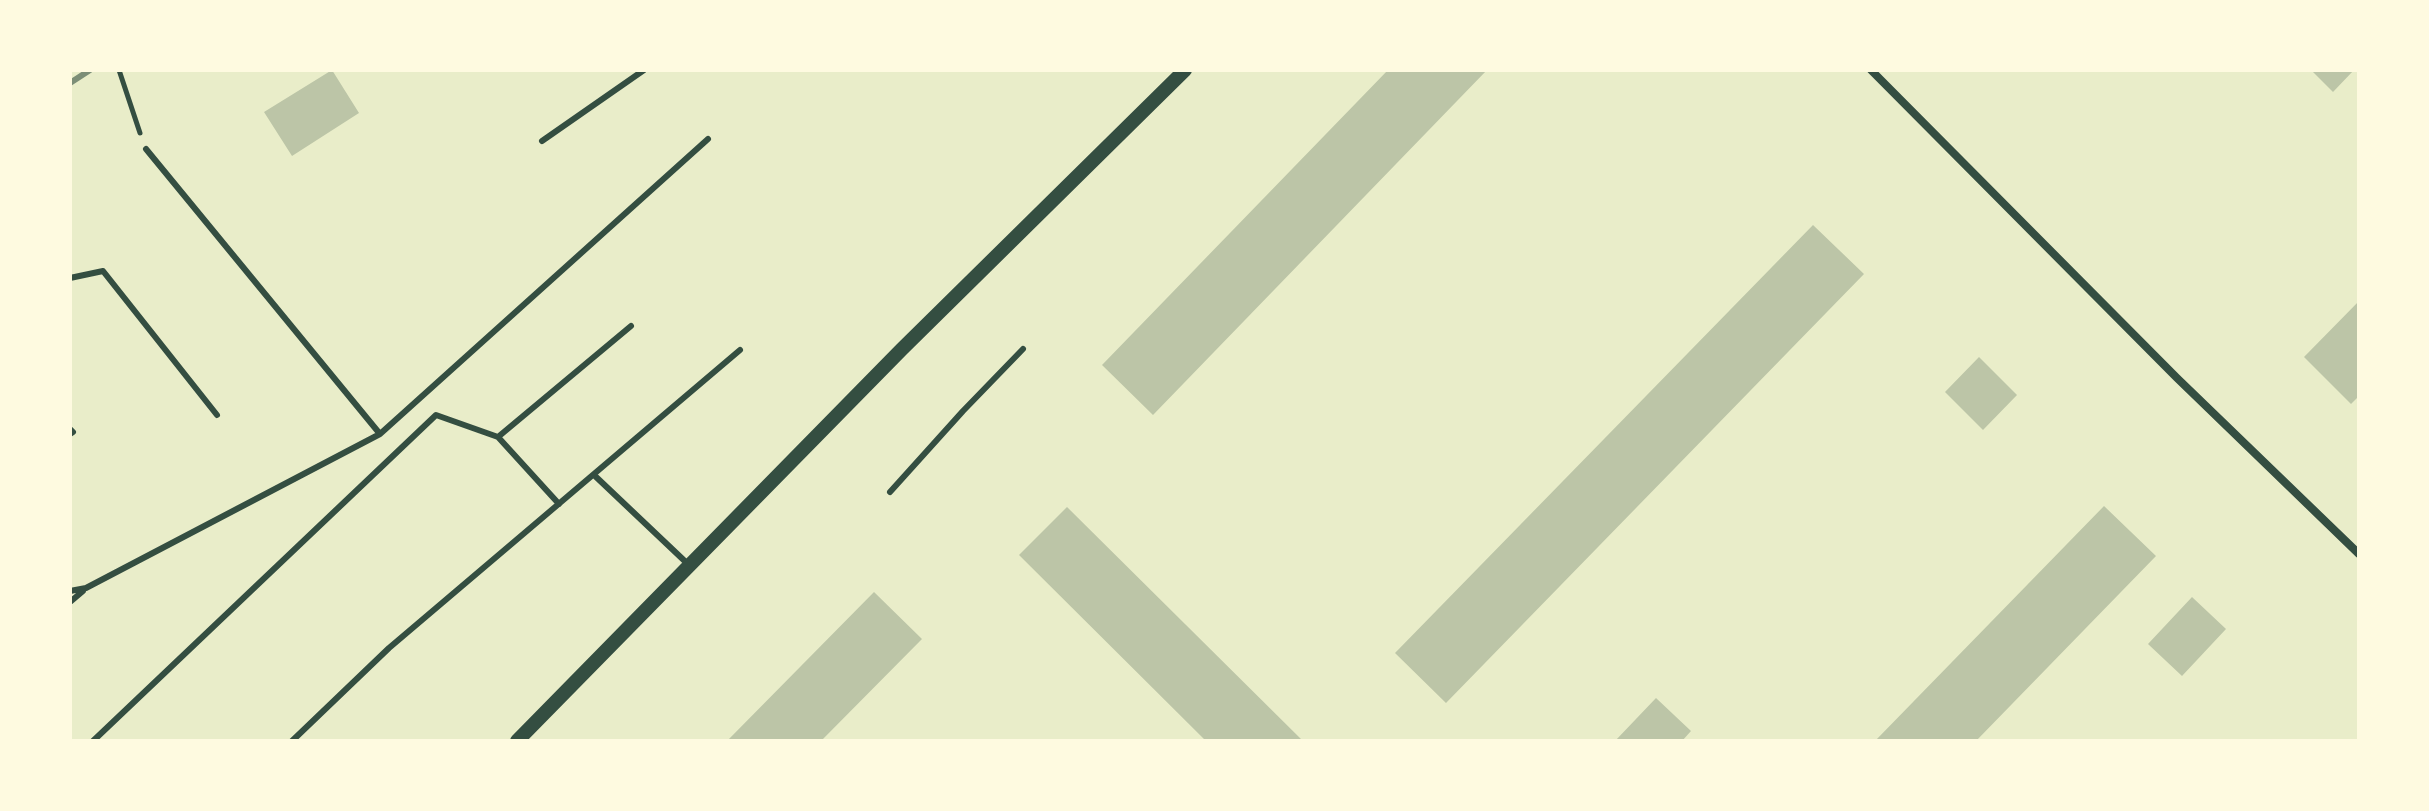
<!DOCTYPE html>
<html>
<head>
<meta charset="utf-8">
<style>
  body { margin:0 }
  #map { position:relative; width:2429px; height:811px; overflow:hidden; background:#e9edc9; font-family:Ubuntu,sans-serif }
  canvas { display:block }
  .frame { position:absolute; inset:0; border:72px solid #fefae0; pointer-events:none }
</style>
</head>
<body>
<div id="map">
<canvas width="2429" height="811"></canvas>
<div class="frame"></div>
</div>
<script>
const context = document.querySelector('canvas').getContext('2d');
context.lineJoin = 'round';
function fillPath(path, color) { context.fillStyle = color; context.fill(path, 'evenodd'); }
const toPath = rows => new Path2D(rows.map(r => 'M' + r).join(''));
function stroke(path, color, width, dash) { context.strokeStyle = color; context.lineWidth = width; context.lineCap = dash ? 'butt' : 'round'; context.setLineDash(dash || []); context.stroke(path); }
const building = toPath([
  [332,70,359,113,292,156,264,112],
  [1388,70,1487,70,1153,415,1102,365],
  [2311,70,2354,70,2333,92],
  [1813,225,1864,274,1446,703,1395,653],
  [2359,301,2359,396,2351,404,2304,357],
  [1979,357,2017,395,1983,430,1945,392],
  [2104,506,2156,556,1976,741,1875,741],
  [1067,507,1303,741,1206,741,1019,555],
  [874,592,922,639,821,741,727,741],
  [2192,597,2226,629,2182,676,2148,644],
  [1656,698,1691,731,1682,741,1615,741]
]);
const path = toPath([
  [119,70,140,133]
]);
const service = toPath([
  [542,141,644,70],
  [146,149,380,434,708,139],
  [70,278,103,271,217,415],
  [70,429,73,432,70,434],
  [498,437,559,504],
  [594,475,690,566],
  [890,492,963,411,1023,349],
  [70,591,86,588,380,434],
  [70,602,83,591],
  [93,741,436,415,498,437,631,326],
  [292,741,389,648,740,350]
]);
const minor = toPath([
  [1871,70,2177,378,2359,554]
]);
const tertiary = toPath([
  [517,741,902,349,1185,70]
]);
const rail = toPath([
  [70,83,90,70]
]);
fillPath(building, '#bcc5a7');
stroke(path, '#344e41', 5);
stroke(service, '#344e41', 6);
stroke(minor, '#344e41', 8);
stroke(tertiary, '#344e41', 14);
stroke(rail, '#7c8e77', 6);
</script>
</body>
</html>
